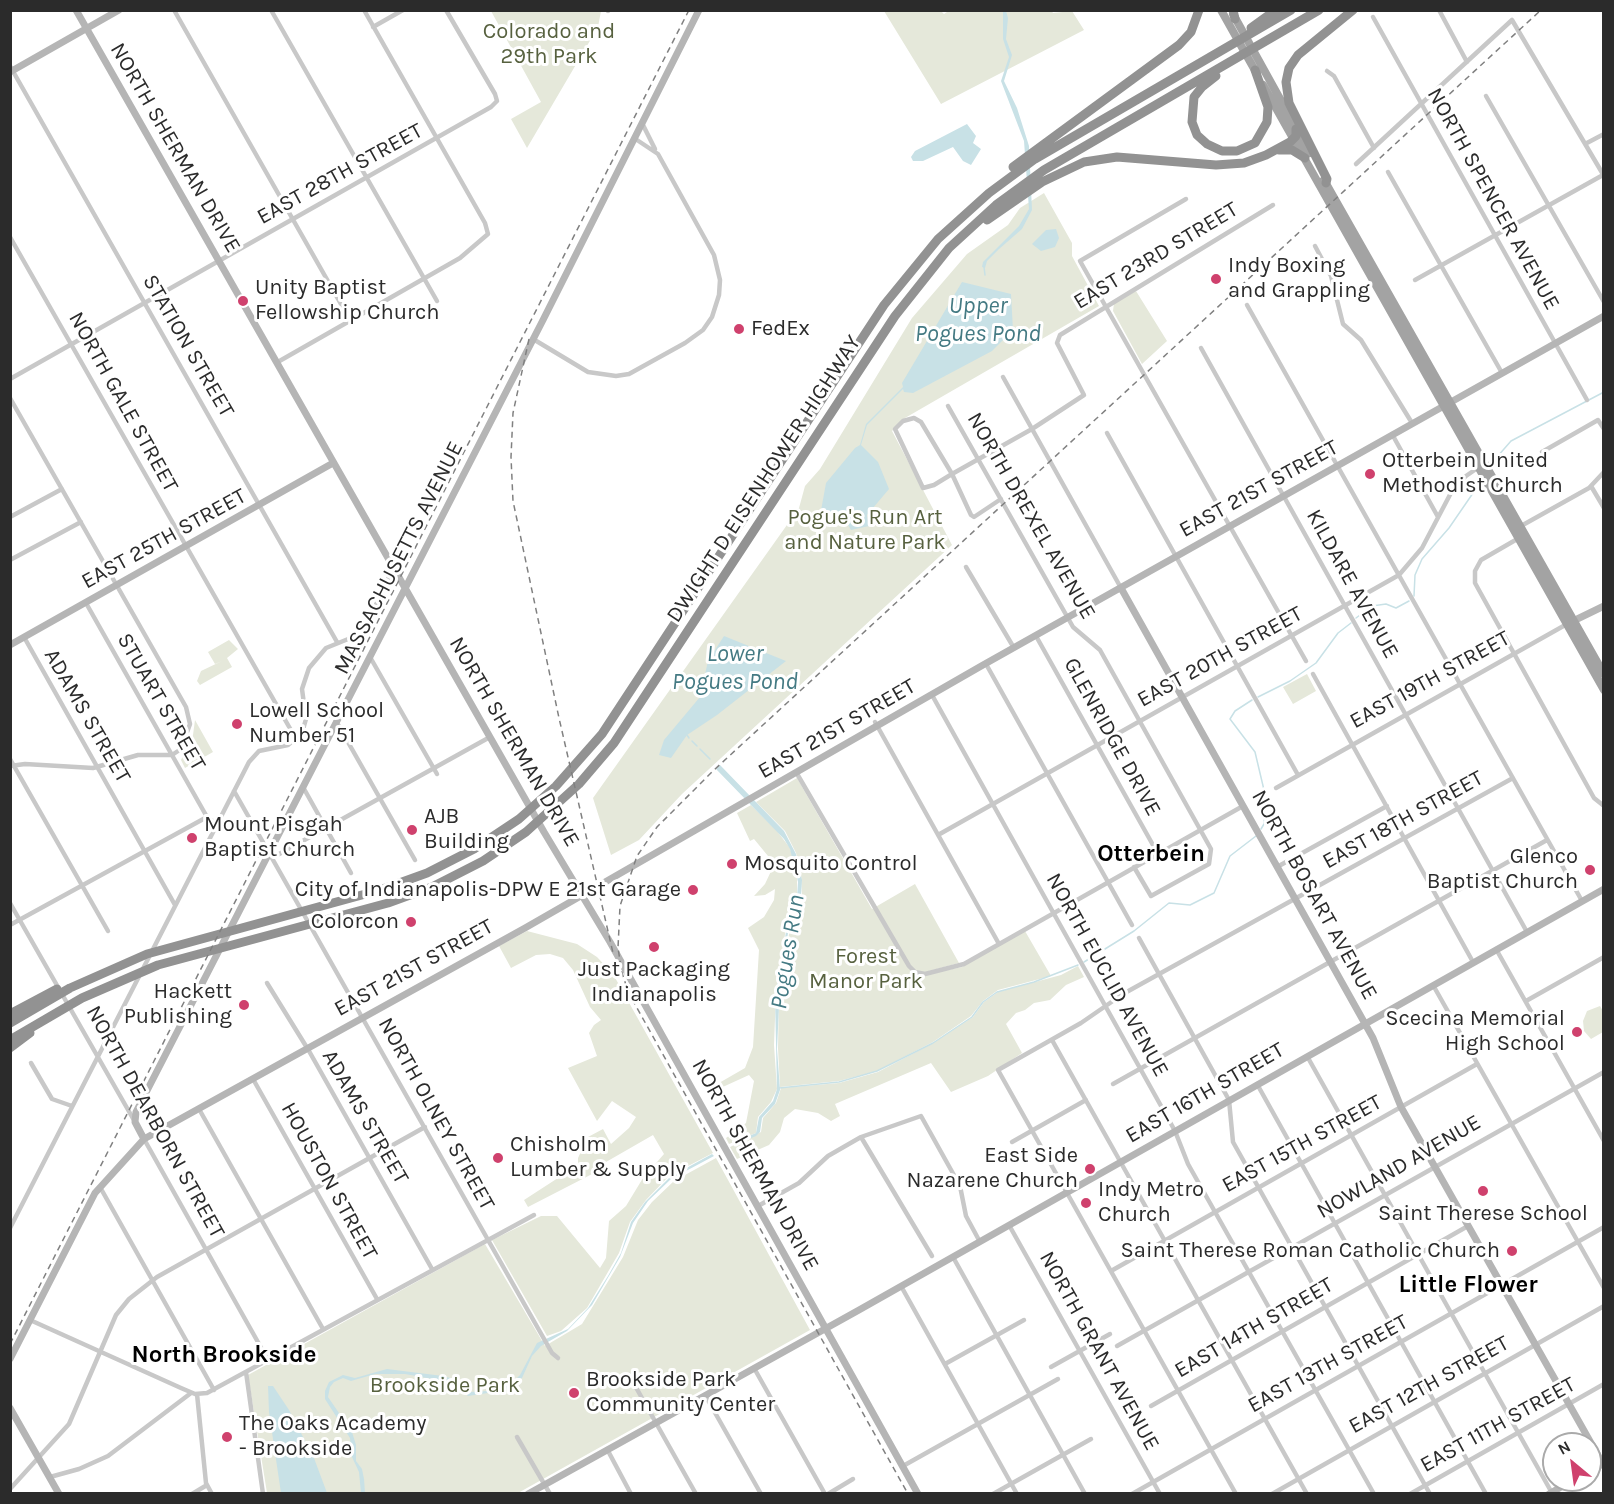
<!DOCTYPE html>
<html>
<head>
<meta charset="utf-8">
<style>
  body { margin:0 }
  #map { position:relative; width:1614px; height:1504px; overflow:hidden; background:#fff; font-family:Karla,sans-serif }
  canvas { display:block }
  .frame { position:absolute; inset:0; border:12px solid #2b2b2b; pointer-events:none }
  .north { position:absolute; left:1542px; top:1432px; width:60px; height:60px; box-sizing:border-box; background:#fff; border:2px solid #aaa; border-radius:50%; rotate:331deg; font-size:16px; font-weight:700; line-height:24px; text-align:center; color:#2b2b2b }
  .north::after { content:''; display:block; margin:auto; width:21px; height:27px; background:#cf416d; clip-path:polygon(50% 0,100% 100%,50% 72%,0 100%) }
</style>
</head>
<body>
<div id="map">
<canvas width="1614" height="1504"></canvas>
<div class="frame"></div>
<div class="north">N</div>
</div>
<script>
const context = document.querySelector('canvas').getContext('2d');
context.lineJoin = 'round';
function fillPath(path, color) { context.fillStyle = color; context.fill(path, 'evenodd'); }
const toPath = rows => new Path2D(rows.map(r => 'M' + r).join(''));
function stroke(path, color, width, dash) { context.strokeStyle = color; context.lineWidth = width; context.lineCap = dash ? 'butt' : 'round'; context.setLineDash(dash || []); context.stroke(path); }
function label(font, color, halo, rows, align = 'center') {
  context.font = font + ' Karla,sans-serif'; context.lineWidth = 6; context.setLineDash([]); context.textBaseline = 'middle'; context.strokeStyle = halo; context.fillStyle = color; for (const [text, x, y, turn = 0] of rows) {
    context.save(); context.translate(x, y); context.rotate((+turn || 0) * Math.PI / 180); context.textAlign = isNaN(turn) ? turn : align; if (halo) context.strokeText(text, 0, 0); context.fillText(text, 0, 0); context.restore();
  }
}
const green = toPath([
  [950,10,1051,10,1053,13,1072,11,1084,30,941,104,884,11,941,11,944,14],
  [491,11,601,11,598,27,527,148,511,119,541,102],
  [1044,193,1072,243,1072,256,1099,306,905,418,892,431,952,545,682,794,639,840,611,855,593,798,799,508,805,486,820,469,912,318,967,254,1008,225,1020,208],
  [1136,291,1167,341,1142,364,1113,311,1114,303],
  [229,640,238,649,227,658,232,667,200,685,197,681,201,671,222,661,215,664,208,652],
  [1307,674,1316,691,1293,704,1283,687],
  [195,720,213,752,185,768,181,760,193,735],
  [797,778,872,909,915,884,959,963,929,971,928,974,962,967,1025,931,1051,976,998,990,983,1001,971,1016,933,1042,877,1071,839,1081,780,1087,778,1048,779,997,789,934,802,896,801,872,796,853,785,831,756,802],
  [751,805,777,831,790,848,797,873,797,895,786,928,776,992,774,1045,777,1089,771,1102,758,1117,756,1133,729,1144,726,1138,746,1123,754,1081,749,1075,714,1091,712,1087,745,1068,753,1047,759,950,748,928,764,917,774,900,775,889,765,895,754,896,765,884,772,869,768,856,754,839,750,841,737,813],
  [527,931,577,944,597,957,613,974,713,1153,669,1176,646,1200,630,1222,619,1253,587,1308,561,1331,547,1336,492,1240,541,1216,557,1216,600,1268,606,1258,609,1221,626,1206,643,1178,664,1154,653,1135,606,1162,596,1172,528,1207,524,1200,578,1165,578,1158,588,1137,603,1129,611,1144,629,1128,636,1117,612,1101,597,1121,568,1068,597,1056,589,1033,594,1025,601,1020,590,1007,573,970,563,958,550,954,536,955,511,968,499,946],
  [1078,966,1084,977,1066,985,1050,1000,1034,1003,1025,1010,1016,1013,1006,1024,1022,1053,988,1076,951,1092,931,1063,835,1104,840,1116,831,1121,818,1113,795,1109,784,1118,780,1132,769,1145,737,1159,730,1147,761,1132,763,1118,776,1103,781,1088,839,1083,878,1072,933,1043,973,1017,984,1002,998,992,1061,975],
  [1600,1006,1603,1011,1603,1032,1591,1039,1584,1031,1583,1021,1587,1011],
  [716,1158,810,1330,518,1493,267,1493,248,1375,485,1244,545,1346,582,1324,623,1257,638,1220,652,1202,674,1181]
]);
const water = toPath([
  [1003,11,1006,11,1008,18,1006,39,1012,55,1004,81,1017,108,1029,146,1032,210,1022,229,999,249,987,261,985,268,982,267,983,262,1019,226,1029,209,1024,141,1001,81,1009,57,1003,39],
  [967,124,976,136,973,143,981,149,971,165,963,161,953,147,923,161,913,161,911,157,915,151],
  [1056,229,1059,238,1055,247,1041,251,1032,244,1046,230],
  [962,282,1011,294,1013,330,992,351,913,393,904,392,903,389,867,425,861,445,878,462,889,489,867,515,869,526,851,530,847,523,847,518,820,516,826,483,855,448,860,445,866,424,903,387,902,383],
  [724,636,786,661,717,715,687,735,671,758,659,755,664,740,700,697,708,661],
  [720,765,784,831,796,854,802,880,801,896,788,933,780,986,777,1049,780,1090,775,1104,762,1118,760,1132,756,1136,734,1145,733,1143,756,1133,759,1117,773,1101,777,1089,775,997,786,932,797,897,798,882,790,849,784,839,716,769],
  [712,1154,714,1156,671,1179,648,1201,633,1223,620,1257,592,1305,567,1331,541,1346,532,1356,522,1378,512,1386,501,1391,468,1396,454,1383,405,1374,375,1374,351,1381,343,1378,334,1382,330,1387,328,1397,352,1432,356,1445,356,1461,362,1469,364,1479,365,1493,361,1493,359,1472,352,1457,350,1438,325,1399,325,1391,329,1382,343,1375,355,1378,387,1369,443,1376,454,1379,470,1392,487,1391,512,1383,520,1375,537,1343,568,1329,588,1308,608,1276,621,1253,631,1222,645,1202,670,1177],
  [268,1386,273,1386,289,1410,314,1458,327,1493,281,1493,269,1412]
]);
const stream = toPath([
  [984,267,985,275],
  [1490,465,1511,441,1604,392],
  [1414,596,1415,575,1422,559,1449,528,1482,480],
  [1356,618,1372,606,1386,604,1396,608,1409,601],
  [1258,697,1290,681,1316,663,1338,633,1351,623],
  [1252,700,1235,711,1230,719,1255,752,1264,790],
  [687,735,689,738],
  [692,741,697,746],
  [700,749,710,759],
  [1261,829,1264,824,1265,797],
  [1084,962,1134,931,1169,903,1190,905,1214,893,1230,856,1256,836],
  [779,1088,839,1082,877,1071,933,1043,972,1017,983,1002,997,992,1034,982,1078,965]
]);
const street = toPath([
  [174,10,350,320],
  [271,10,437,301],
  [608,10,608,11],
  [1439,10,1467,62],
  [1373,17,1587,400],
  [373,27,403,10],
  [10,66,337,642],
  [1327,71,1334,76,1374,148],
  [1486,96,1604,302],
  [642,123,655,149],
  [1585,144,1604,134],
  [1356,164,1512,20,1604,176],
  [1388,172,1502,373],
  [1186,199,1080,261,1306,661],
  [10,237,296,739],
  [1315,246,1331,276,1343,324,1361,340,1412,423],
  [1415,280,1603,175],
  [1247,305,1582,901],
  [533,339,588,372,616,376,629,374,685,343,703,330,712,317,719,295,720,280,714,255,658,154,634,138],
  [1201,348,1527,932],
  [276,363,460,258,488,234,485,223,364,10],
  [1003,377,1121,588],
  [10,379,491,107,497,101,495,94,446,10],
  [10,398,186,707,190,724,181,749,172,755,138,755,93,768,25,764,10,766],
  [948,406,1073,627,1100,650,1211,849,1209,864,1151,896,1134,867],
  [1107,433,1298,775],
  [1392,434,1438,517],
  [1542,452,1598,420,1604,429],
  [1591,486,1604,508],
  [1001,499,974,517,971,515,952,474,921,422,914,418,903,421,895,429,923,488,934,485,952,474,1032,429,1084,395,1057,343,1060,335,1273,205],
  [10,517,62,489],
  [1521,526,1589,488,1604,472],
  [1519,538,1481,560,1475,571,1475,583,1594,798,1604,806],
  [10,560,81,522],
  [966,567,1014,648],
  [86,603,207,817],
  [1036,636,1158,854],
  [24,637,175,905],
  [370,657,437,774],
  [986,664,1132,925],
  [1313,674,1473,962],
  [932,695,1175,1131,1188,1164,1374,1494],
  [336,721,415,860],
  [875,722,999,944],
  [10,759,108,931],
  [796,772,909,966,915,972,925,974,964,964,1243,806],
  [303,787,351,873],
  [1276,788,1567,624],
  [234,791,552,1353,558,1358],
  [938,835,1399,575,1422,548,1453,489,1466,476,1479,467],
  [272,858,490,737],
  [1277,867,1387,806],
  [10,903,135,1122],
  [10,925,207,817,217,824],
  [1139,938,1229,1100,1233,1142,1430,1494],
  [1496,949,1604,1141],
  [267,983,309,1051,432,1269],
  [1433,985,1604,1288],
  [1526,1001,1604,957],
  [1052,1040,1307,1494],
  [1307,1056,1552,1493],
  [31,1063,52,1099,72,1106],
  [253,1079,377,1299],
  [1113,1084,1547,840],
  [1257,1084,1486,1494],
  [199,1109,323,1329],
  [861,1137,932,1256],
  [144,1139,268,1360],
  [1012,1142,1086,1100],
  [100,1187,214,1390],
  [758,1206,799,1183,828,1156,861,1137,921,1116,960,1186,966,1216,980,1242],
  [1009,1225,1160,1494],
  [10,1228,249,762,259,751,288,745,302,733,306,719,302,689,309,668,326,648,363,633,393,568],
  [953,1257,1085,1494],
  [1111,1271,1477,1064],
  [901,1286,1017,1494],
  [30,1320,181,1388,195,1394,207,1393,534,1215],
  [1117,1346,1604,1072],
  [945,1364,1024,1320],
  [1051,1367,1110,1334],
  [754,1368,825,1494],
  [246,1372,263,1494],
  [629,1375,696,1494],
  [197,1394,206,1483,212,1494],
  [705,1395,761,1494],
  [1151,1406,1468,1226],
  [517,1437,550,1494],
  [607,1449,631,1494],
  [903,1466,1058,1379],
  [50,1477,79,1469,108,1456,191,1393],
  [10,1489,69,1424,116,1315,129,1299,157,1277,425,1127],
  [192,1494,207,1485],
  [828,1494,853,1479],
  [993,1494,1091,1439],
  [1132,1494,1604,1227],
  [1236,1494,998,1070,1081,1023,1123,994,1513,778],
  [1272,1494,1604,1306],
  [1410,1494,1604,1384]
]);
const secondary = toPath([
  [76,10,544,832,610,942,918,1494],
  [10,72,119,10],
  [1121,588,1373,1038,1401,1107,1604,1466],
  [1569,623,1604,606],
  [10,645,333,463],
  [144,1139,135,1122,136,1112,543,320,699,10],
  [10,1359,95,1193,144,1139,525,928,983,665,1604,316],
  [10,1408,59,1494],
  [1590,1470,1604,1463],
  [528,1494,859,1310,1604,889],
  [1549,1494,1573,1480]
]);
const primary = toPath([
  [1221,10,1257,74],
  [1233,14,1310,153],
  [1263,85,1604,690],
  [1324,180,1604,674]
]);
const highway = toPath([
  [1233,10,1235,19],
  [1251,28,1276,10],
  [1216,76,1202,87,1194,97,1192,122,1197,135,1207,144,1222,151,1237,151,1255,143,1267,122,1268,107,1255,70],
  [1279,150,1292,150,1305,158],
  [1013,167,1179,45,1191,32,1199,10],
  [1326,183,1327,179,1289,103,1286,82,1289,68,1298,55,1353,10],
  [987,220,1042,182,1084,162,1117,157,1216,165,1244,163,1266,155,1290,142,1296,136,1296,129],
  [10,1014,57,989],
  [10,1023,70,988,147,954,380,890,427,873,474,849,519,819,556,786,602,734,884,305,938,239,989,193,1035,159,1291,10],
  [10,1040,82,998,158,965,388,903,432,887,483,861,526,832,579,784,614,743,895,316,949,248,996,205,1044,170,1319,10],
  [10,1048,30,1033]
]);
const rail = toPath([
  [529,339,513,413,511,457,513,501,559,718,613,953],
  [627,990,908,1494],
  [630,997,622,973,618,948,620,906,637,856,657,827,714,770,1541,10],
  [10,1344,689,10]
]);
const markers = [
  [1216,279,6,"#cf416d"],
  [243,301,6,"#cf416d"],
  [739,329,6,"#cf416d"],
  [1370,474,6,"#cf416d"],
  [237,724,6,"#cf416d"],
  [412,830,6,"#cf416d"],
  [192,838,6,"#cf416d"],
  [732,864,6,"#cf416d"],
  [1590,870,6,"#cf416d"],
  [693,890,6,"#cf416d"],
  [411,922,6,"#cf416d"],
  [654,947,6,"#cf416d"],
  [244,1005,6,"#cf416d"],
  [1577,1032,6,"#cf416d"],
  [498,1158,6,"#cf416d"],
  [1090,1169,6,"#cf416d"],
  [1483,1191,6,"#cf416d"],
  [1086,1203,6,"#cf416d"],
  [1512,1251,6,"#cf416d"],
  [574,1393,6,"#cf416d"],
  [227,1437,6,"#cf416d"]
];
const parkNames = [
  ["Colorado and",549,32],
  ["29th Park",549,57],
  ["Pogue's Run Art",865,518],
  ["and Nature Park",865,543],
  ["Forest",866,957],
  ["Manor Park",866,982],
  ["Brookside Park",445,1386]
];
const streetNames = [
  ["NORTH SHERMAN DRIVE",175,148,60],
  ["EAST 28TH STREET",340,174,-29],
  ["NORTH SPENCER AVENUE",1493,199,61],
  ["EAST 23RD STREET",1156,256,-31],
  ["STATION STREET",188,346,60],
  ["NORTH GALE STREET",123,402,61],
  ["DWIGHT D EISENHOWER HIGHWAY",764,479,-57],
  ["EAST 21ST STREET",1259,489,-29],
  ["NORTH DREXEL AVENUE",1031,516,60],
  ["EAST 25TH STREET",164,539,-29],
  ["MASSACHUSETTS AVENUE",399,558,-63],
  ["KILDARE AVENUE",1352,584,61],
  ["EAST 20TH STREET",1220,657,-29],
  ["EAST 19TH STREET",1430,680,-29],
  ["STUART STREET",161,702,60],
  ["ADAMS STREET",87,716,60],
  ["EAST 21ST STREET",837,729,-30],
  ["GLENRIDGE DRIVE",1112,737,61],
  ["NORTH SHERMAN DRIVE",514,742,60],
  ["EAST 18TH STREET",1403,820,-29],
  ["NORTH BOSART AVENUE",1314,895,61],
  ["EAST 21ST STREET",414,968,-29],
  ["NORTH EUCLID AVENUE",1107,975,61],
  ["EAST 16TH STREET",1205,1093,-30],
  ["NORTH OLNEY STREET",436,1114,61],
  ["ADAMS STREET",365,1117,60],
  ["NORTH DEARBORN STREET",155,1122,61],
  ["EAST 15TH STREET",1302,1144,-29],
  ["NORTH SHERMAN DRIVE",755,1165,61],
  ["NOWLAND AVENUE",1399,1167,-30],
  ["HOUSTON STREET",329,1181,61],
  ["EAST 14TH STREET",1254,1328,-30],
  ["NORTH GRANT AVENUE",1099,1351,61],
  ["EAST 13TH STREET",1328,1364,-29],
  ["EAST 12TH STREET",1429,1385,-29],
  ["EAST 11TH STREET",1498,1425,-29]
];
const poiNames = [
  ["Indy Boxing",1228,266],
  ["and Grappling",1228,291],
  ["Unity Baptist",255,288],
  ["Fellowship Church",255,313],
  ["FedEx",751,329],
  ["Otterbein United",1382,461],
  ["Methodist Church",1382,486],
  ["Lowell School",249,711],
  ["Number 51",249,736],
  ["AJB",424,817],
  ["Building",424,842],
  ["Mount Pisgah",204,825],
  ["Baptist Church",204,850],
  ["Glenco",1578,857,"right"],
  ["Baptist Church",1578,882,"right"],
  ["Mosquito Control",744,864],
  ["City of Indianapolis-DPW E 21st Garage",681,890,"right"],
  ["Colorcon",399,922,"right"],
  ["Just Packaging",654,970,"center"],
  ["Indianapolis",654,995,"center"],
  ["Hackett",232,992,"right"],
  ["Publishing",232,1017,"right"],
  ["Scecina Memorial",1565,1019,"right"],
  ["High School",1565,1044,"right"],
  ["Chisholm",510,1145],
  ["Lumber & Supply",510,1170],
  ["East Side",1078,1156,"right"],
  ["Nazarene Church",1078,1181,"right"],
  ["Indy Metro",1098,1190],
  ["Church",1098,1215],
  ["Saint Therese School",1483,1214,"center"],
  ["Saint Therese Roman Catholic Church",1500,1251,"right"],
  ["Brookside Park",586,1380],
  ["Community Center",586,1405],
  ["The Oaks Academy",239,1424],
  ["- Brookside",239,1449]
];
const waterNames = [
  ["Upper",978,306],
  ["Pogues Pond",978,334],
  ["Lower",735,654],
  ["Pogues Pond",735,682],
  ["Pogues Run",788,952,-81]
];
const neighbourhoodNames = [
  ["Otterbein",1151,854],
  ["Little Flower",1468,1285],
  ["North Brookside",224,1355]
];
fillPath(green, '#e5e8da');
fillPath(water, '#c8e1e6');
stroke(stream, '#c8e1e6', 1.5);
stroke(street, '#c8c8c8', 4.5);
stroke(secondary, '#b5b5b5', 7);
stroke(primary, '#a3a3a3', 8);
stroke(highway, '#929292', 9);
stroke(rail, '#808080', 1.5, [6, 4.5]);
for (const [x, y, r, color] of markers) { const dot = new Path2D(); dot.arc(x, y, r, 0, 2 * Math.PI); context.fillStyle = color; context.fill(dot); stroke(dot, '#fff', 2); }
label('22px', '#57613f', '#fff', parkNames);
label('22px', '#2b2b2b', '#fff', streetNames);
label('22px', '#2b2b2b', '#fff', poiNames, 'left');
label('italic 24px', '#447a83', '#fff', waterNames);
label('bold 24px', '#000', '#fff', neighbourhoodNames);
</script>
</body>
</html>
